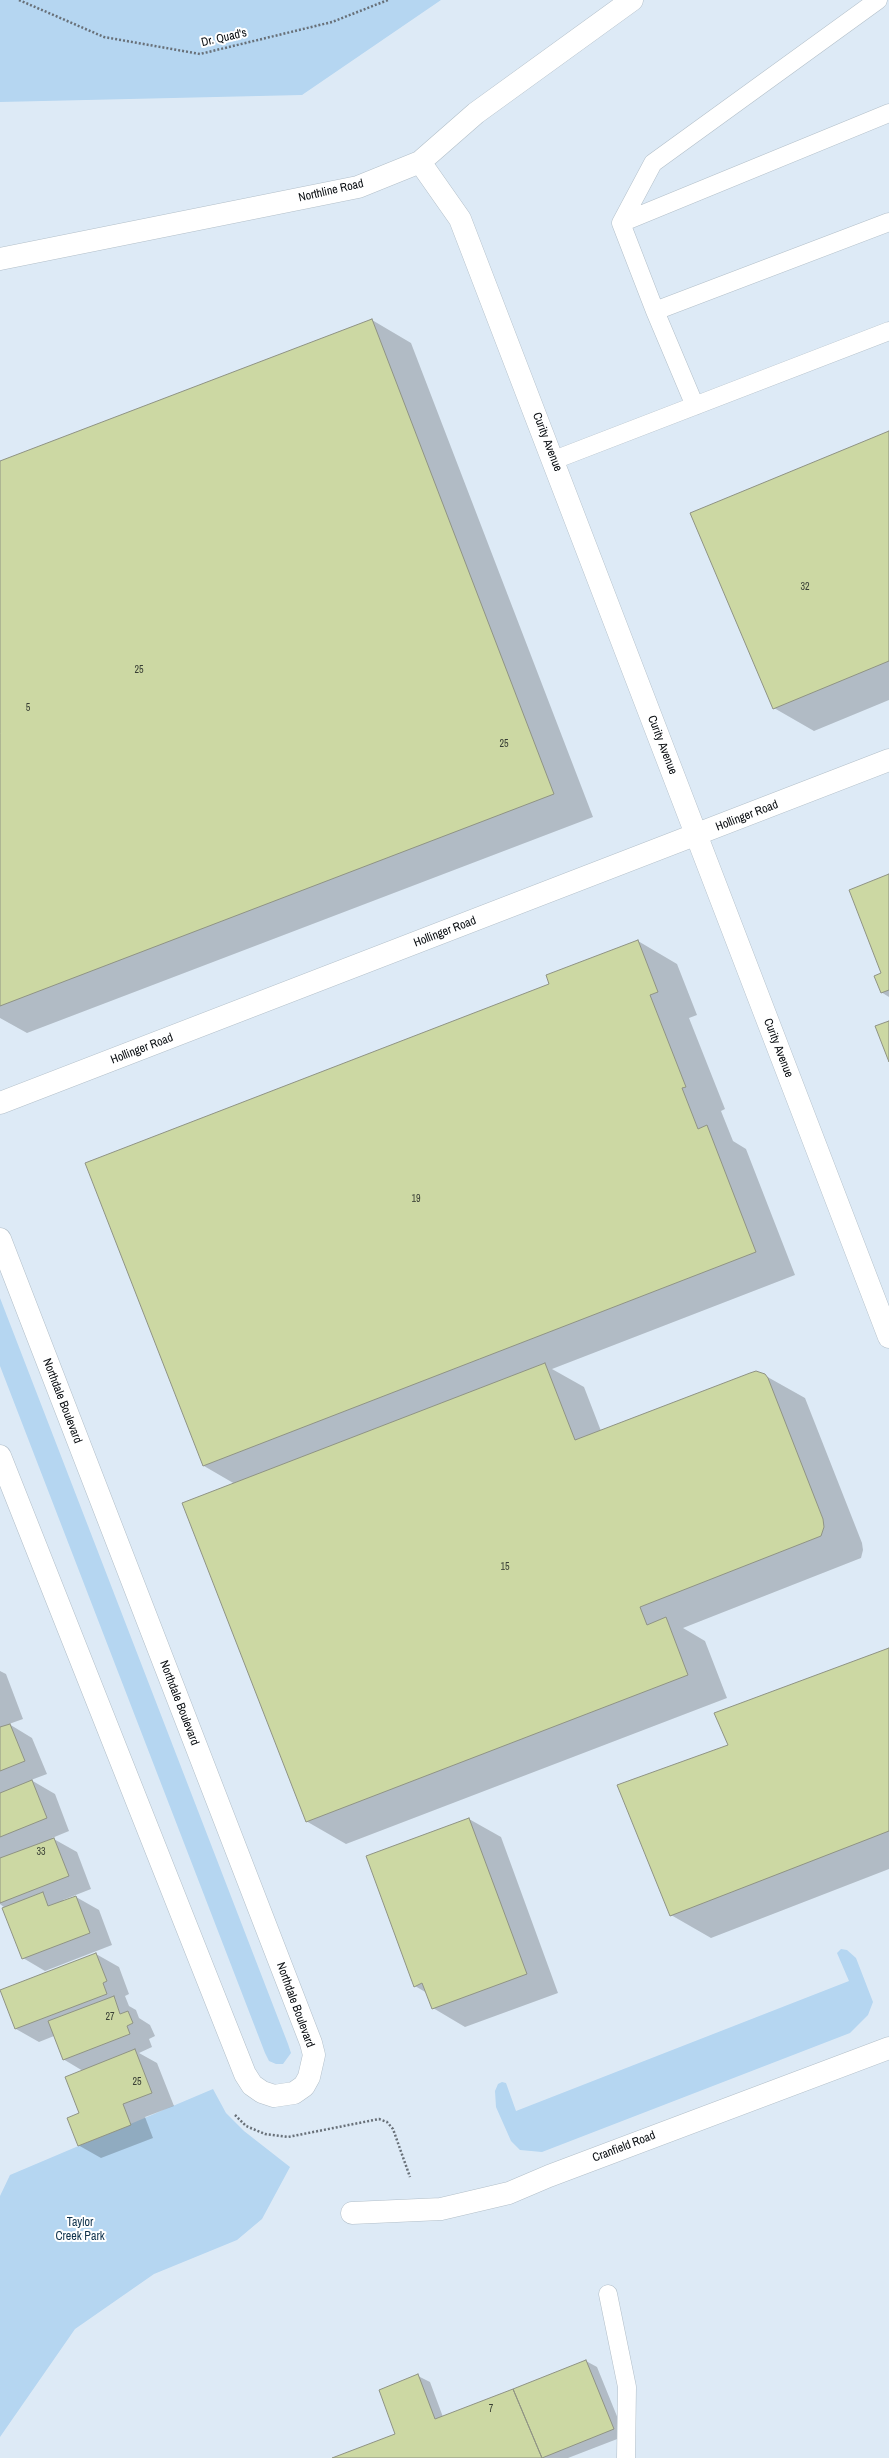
<!DOCTYPE html>
<html>
<head>
<meta charset="utf-8">
<style>
  body { margin:0 }
  canvas { display:block; background:#ddeaf6 }
</style>
</head>
<body>
<canvas width="889" height="2458"></canvas>
<script>
const context = document.querySelector('canvas').getContext('2d');
context.lineJoin = 'round';
function fillPath(path, color) { context.fillStyle = color; context.fill(path, 'evenodd'); }
const toPath = rows => new Path2D(rows.map(r => 'M' + r).join(''));
function stroke(path, color, width, dash) { context.strokeStyle = color; context.lineWidth = width; context.lineCap = dash ? 'butt' : 'round'; context.setLineDash(dash || []); context.stroke(path); }
function label(font, color, halo, rows, align = 'center') {
  context.font = font + ' "Archivo Narrow",sans-serif'; context.lineWidth = 4; context.setLineDash([]); context.textBaseline = 'middle'; context.strokeStyle = halo; context.fillStyle = color; for (const [text, x, y, turn = 0] of rows) {
    context.save(); context.translate(x, y); context.rotate((+turn || 0) * Math.PI / 180); context.textAlign = isNaN(turn) ? turn : align; if (halo) context.strokeText(text, 0, 0); context.fillText(text, 0, 0); context.restore();
  }
}
const green = toPath([
  [0,0,441,0,302,95,0,102],
  [0,1298,288,2044,291,2053,283,2064,276,2064,269,2061,265,2053,0,1366],
  [841,1949,847,1950,856,1958,873,2002,868,2015,850,2033,542,2152,520,2150,511,2141,496,2107,495,2091,498,2084,502,2082,506,2083,516,2111,849,1981,837,1953],
  [213,2089,226,2113,244,2131,290,2167,262,2219,237,2240,154,2274,75,2329,0,2437,0,2196,10,2175]
]);
const shadow = toPath([
  [372,320,411,343,593,817,27,1033,0,1018,0,462],
  [889,432,889,700,814,731,774,708],
  [889,875,889,997,881,992],
  [638,941,677,964,697,1015,689,1018,725,1109,721,1111,733,1141,746,1149,795,1275,552,1369,584,1387,601,1431,764,1375,805,1398,862,1543,863,1550,861,1558,683,1628,705,1641,727,1698,346,1844,306,1821,235,1484,204,1466,551,984],
  [889,1649,889,1869,711,1938,671,1915,729,1746],
  [0,1671,6,1674,23,1719,9,1724,32,1738,47,1774,31,1780,55,1794,69,1831,52,1838,77,1852,91,1889,63,1900,64,1901,76,1897,99,1910,112,1945,45,1971,23,1958,5,1908,0,1904],
  [469,1819,501,1837,558,1993,465,2027,433,2008,427,1993,415,1986,367,1856],
  [96,1954,119,1967,129,1994,125,1996,129,2006,136,2010,139,2018,150,2025,155,2036,149,2039,152,2047,139,2053,157,2063,174,2106,145,2117,153,2138,101,2158,78,2145,83,2071,63,2059,54,2036,39,2042,16,2029,1,1991],
  [586,2361,597,2367,625,2436,568,2458,335,2458,397,2434,418,2376,430,2382,443,2417]
]);
const building = toPath([
  [372,319,554,794,0,1006,0,461,372,319],
  [889,431,889,661,773,709,690,513,889,431],
  [889,874,889,990,881,993,874,976,881,973,849,890,889,874],
  [638,940,658,992,650,995,686,1087,682,1088,698,1129,707,1125,756,1252,203,1466,85,1163,549,984,546,975,638,940],
  [889,1021,889,1062,875,1026,889,1021],
  [545,1363,575,1440,750,1373,756,1371,765,1374,768,1378,823,1519,824,1527,821,1536,640,1607,647,1625,666,1617,688,1675,306,1822,182,1503,545,1363],
  [889,1648,889,1831,670,1916,617,1785,728,1745,714,1713,889,1648],
  [10,1724,25,1761,0,1771,0,1727,10,1724],
  [32,1780,47,1818,0,1837,0,1793,32,1780],
  [469,1818,527,1974,432,2009,422,1983,414,1987,366,1856,469,1818],
  [54,1838,69,1876,0,1903,0,1858,54,1838],
  [43,1892,48,1906,76,1896,90,1933,22,1959,2,1908,43,1892],
  [96,1953,107,1981,103,1983,107,1994,15,2029,0,1990,96,1953],
  [114,1996,120,2014,128,2011,133,2023,127,2026,130,2034,63,2060,48,2021,114,1996],
  [135,2049,152,2093,123,2104,131,2125,78,2146,67,2118,79,2113,65,2077,135,2049],
  [586,2360,614,2429,542,2458,513,2389,586,2360],
  [418,2374,435,2419,513,2389,542,2458,332,2458,395,2434,379,2390,418,2374]
]);
const path = toPath([
  [19,0,104,37,200,54,332,22,388,0],
  [235,2115,246,2126,265,2134,288,2137,379,2119,387,2122,393,2129,410,2177]
]);
const service = toPath([
  [889,113,621,223,655,311,889,222],
  [621,223,653,163,878,0],
  [655,311,695,406],
  [554,460,889,331],
  [608,2294,627,2387,626,2458]
]);
const minor = toPath([
  [420,162,460,219,889,1337],
  [0,259,358,187,420,162,476,113,632,0],
  [0,1103,889,760],
  [0,1239,311,2043,314,2055,309,2077,304,2086,294,2093,274,2096,262,2092,252,2085,245,2074,0,1456],
  [352,2213,441,2209,509,2193,549,2176,889,2048]
]);
const numberNames = [
  ["32",805,587],
  ["25",139,670],
  ["5",28,708],
  ["25",504,744],
  ["19",416,1199],
  ["15",505,1567],
  ["33",41,1852],
  ["27",110,2017],
  ["25",137,2082],
  ["7",491,2409]
];
const streetNames = [
  ["Dr. Quad's",224,38,-13],
  ["Northline Road",331,191,-13],
  ["Curity Avenue",547,442,69],
  ["Curity Avenue",662,745,69],
  ["Hollinger Road",747,816,-21],
  ["Hollinger Road",445,932,-21],
  ["Curity Avenue",778,1048,69],
  ["Hollinger Road",142,1049,-21],
  ["Northdale Boulevard",62,1401,69],
  ["Northdale Boulevard",179,1703,69],
  ["Northdale Boulevard",295,2005,70],
  ["Cranfield Road",624,2147,-21]
];
const parkNames = [
  ["Taylor",80,2223],
  ["Creek Park",80,2237]
];
fillPath(green, '#b5d6f1');
fillPath(shadow, '#0003');
fillPath(building, '#ccd8a3');
stroke(building, '#8f9384', 1);
stroke(service, '#b2bfc9', 19);
stroke(minor, '#b2bfc9', 23);
stroke(path, '#687078', 2.5, [2, 2]);
stroke(service, '#fff', 18);
stroke(minor, '#fff', 22);
label('10px', '#393f35', null, numberNames);
label('12px', '#080c10', '#fff', streetNames);
label('12px', '#0e314b', '#fff', parkNames);
</script>
</body>
</html>
